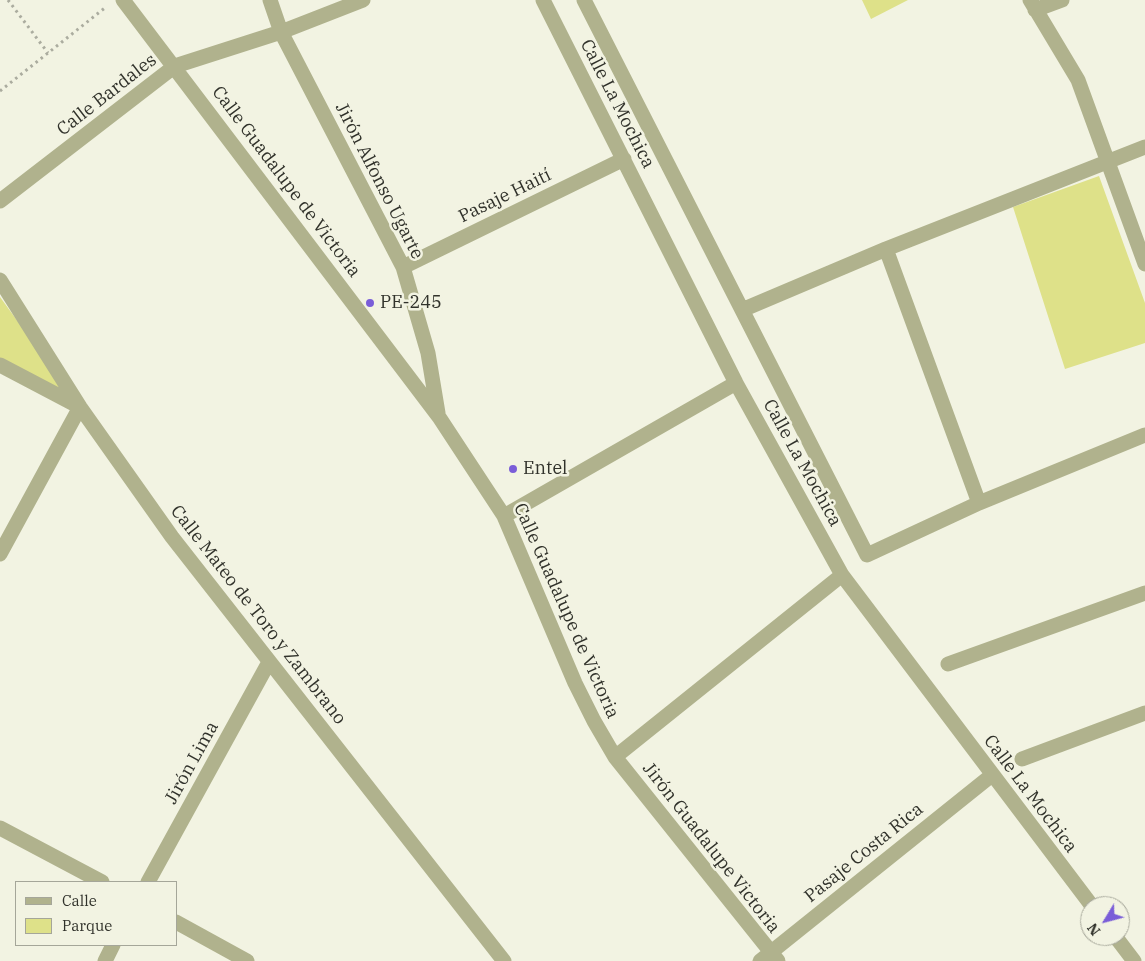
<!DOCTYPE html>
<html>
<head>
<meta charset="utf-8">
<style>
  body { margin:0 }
  #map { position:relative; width:1145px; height:961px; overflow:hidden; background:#f2f3e2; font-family:"IBM Plex Serif",serif }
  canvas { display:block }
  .legend { position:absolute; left:15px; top:881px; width:162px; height:65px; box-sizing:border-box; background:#f2f3e2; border:1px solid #a5a699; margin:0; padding:6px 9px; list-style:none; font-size:15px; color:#31322b }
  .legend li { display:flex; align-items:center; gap:10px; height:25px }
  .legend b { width:25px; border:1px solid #a5a699 }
  .north { position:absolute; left:1080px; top:896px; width:50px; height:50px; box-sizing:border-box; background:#f2f3e2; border:1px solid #a5a699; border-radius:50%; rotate:233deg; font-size:14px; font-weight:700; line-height:20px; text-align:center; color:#31322b }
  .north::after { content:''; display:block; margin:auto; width:18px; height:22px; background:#7a5dd8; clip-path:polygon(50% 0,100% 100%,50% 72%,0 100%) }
</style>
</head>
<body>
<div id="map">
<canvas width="1145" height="961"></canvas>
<ul class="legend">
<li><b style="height:6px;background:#b0b28d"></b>Calle</li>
<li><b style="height:14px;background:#dee189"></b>Parque</li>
</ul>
<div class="north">N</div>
</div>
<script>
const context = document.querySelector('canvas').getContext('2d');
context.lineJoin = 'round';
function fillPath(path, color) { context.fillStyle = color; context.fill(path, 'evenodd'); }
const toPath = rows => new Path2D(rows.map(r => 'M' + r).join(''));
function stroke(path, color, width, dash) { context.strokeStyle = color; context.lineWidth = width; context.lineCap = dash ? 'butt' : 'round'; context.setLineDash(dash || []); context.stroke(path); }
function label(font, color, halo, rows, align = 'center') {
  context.font = font + ' "IBM Plex Serif",serif'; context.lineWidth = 5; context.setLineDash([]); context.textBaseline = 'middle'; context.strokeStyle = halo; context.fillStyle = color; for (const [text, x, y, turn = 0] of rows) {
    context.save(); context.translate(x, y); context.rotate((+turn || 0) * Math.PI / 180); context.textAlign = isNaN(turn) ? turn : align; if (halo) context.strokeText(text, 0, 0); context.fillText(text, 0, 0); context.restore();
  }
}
const green = toPath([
  [862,0,908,0,871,19],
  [1099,176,1145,303,1145,343,1065,369,1013,207],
  [0,297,80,407,0,359]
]);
const path = toPath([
  [8,0,48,53],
  [0,91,106,7]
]);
const minor = toPath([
  [123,0,439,417,504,516,575,683,594,721,615,757,778,961],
  [270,0,281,32,403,267,428,353,438,413],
  [543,0,736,383,842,575,1092,906],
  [584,0,867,555,979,503,1145,435],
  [1030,0,1078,80,1145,264],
  [1035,10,1062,0],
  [0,201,175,66,281,32,363,0],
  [886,249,979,503],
  [403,267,624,159],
  [0,280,80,407,172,537,504,961],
  [742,310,886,249,1145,147],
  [0,365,80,407,0,554],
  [504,516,736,383],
  [948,664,1145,593],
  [615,757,842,575],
  [1022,759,1145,713],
  [0,828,102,882],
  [148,882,269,662],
  [176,922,247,961],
  [1115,936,1134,961],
  [105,961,113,945],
  [760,961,992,775]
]);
const markers = [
  [370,303,5,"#7a5dd8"],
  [513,469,5,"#7a5dd8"]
];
const streetNames = [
  ["Calle Bardales",107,95,-38],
  ["Calle La Mochica",617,104,63],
  ["Jirón Alfonso Ugarte",379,181,63],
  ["Calle Guadalupe de Victoria",286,182,53],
  ["Pasaje Haití",505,196,-26],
  ["Calle La Mochica",802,463,61],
  ["Calle Guadalupe de Victoria",566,611,66],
  ["Calle Mateo de Toro y Zambrano",258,615,52],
  ["Jirón Lima",192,763,-61],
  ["Calle La Mochica",1030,794,53],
  ["Jirón Guadalupe Victoria",711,848,52],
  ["Pasaje Costa Rica",864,853,-39]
];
const poiNames = [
  ["PE-245",380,303],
  ["Entel",523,469]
];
fillPath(green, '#dee189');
stroke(path, '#abac9f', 3, [2.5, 4]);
stroke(minor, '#b0b28d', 15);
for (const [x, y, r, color] of markers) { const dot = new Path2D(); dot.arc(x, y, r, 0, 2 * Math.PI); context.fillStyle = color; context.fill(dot); stroke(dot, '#f2f3e2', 2); }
label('18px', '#31322b', '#f2f3e2', streetNames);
label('18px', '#31322b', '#f2f3e2', poiNames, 'left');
</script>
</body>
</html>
